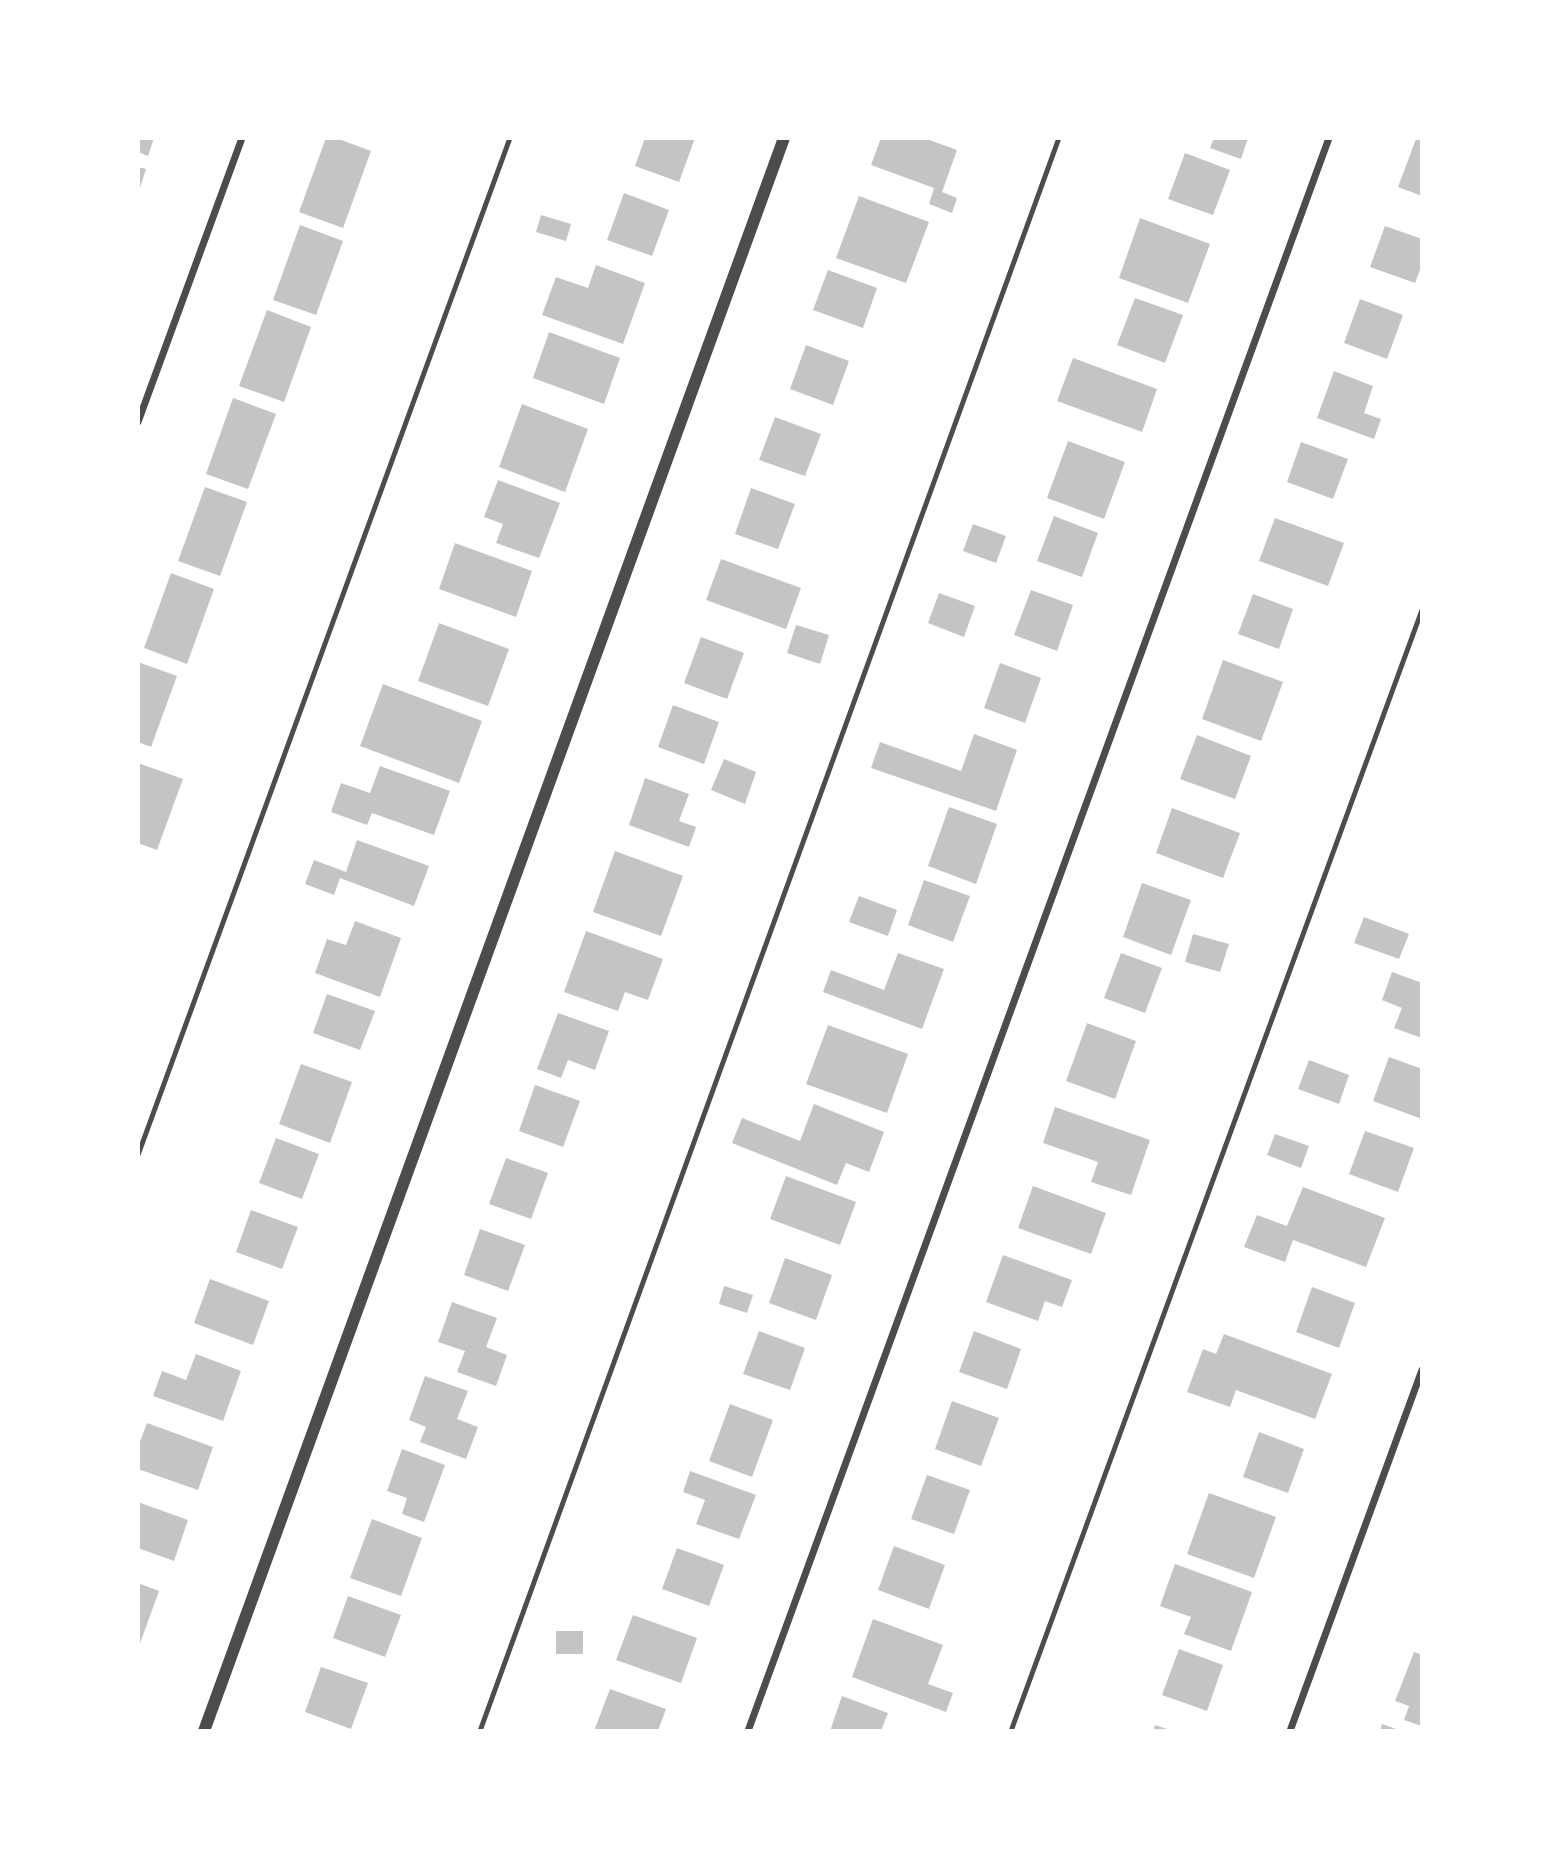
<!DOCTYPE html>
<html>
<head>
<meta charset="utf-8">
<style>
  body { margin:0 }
  #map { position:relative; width:1560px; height:1869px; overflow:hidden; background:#fff; font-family:Montserrat,sans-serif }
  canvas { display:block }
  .frame { position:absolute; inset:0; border:140px solid #fff; pointer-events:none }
</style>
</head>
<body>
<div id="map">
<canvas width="1560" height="1869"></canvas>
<div class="frame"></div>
</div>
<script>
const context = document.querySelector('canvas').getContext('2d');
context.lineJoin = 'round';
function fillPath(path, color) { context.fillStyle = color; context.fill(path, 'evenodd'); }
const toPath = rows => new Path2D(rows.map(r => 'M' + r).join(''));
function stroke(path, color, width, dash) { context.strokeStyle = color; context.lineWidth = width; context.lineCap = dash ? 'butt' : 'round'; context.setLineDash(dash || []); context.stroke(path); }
const building = toPath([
  [138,138,154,138,148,156,138,152],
  [326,138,336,138,371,151,343,228,299,212],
  [645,138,695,138,679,182,635,166],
  [881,138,924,138,957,150,942,192,957,198,952,213,929,204,934,188,871,165],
  [1214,138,1248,138,1241,159,1210,148],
  [1416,139,1422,141,1422,196,1398,187],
  [1185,153,1230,170,1213,215,1168,199],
  [138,167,146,169,139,191,138,191],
  [624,193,669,210,652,256,607,240],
  [859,196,929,222,906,283,836,258],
  [541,215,571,224,566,241,536,232],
  [1140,218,1210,244,1188,303,1119,278],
  [300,225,343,241,316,315,273,300],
  [1385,226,1422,239,1422,264,1415,283,1370,267],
  [596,265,645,283,623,344,542,315,556,277,588,288],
  [828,270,877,288,863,328,813,310],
  [1135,298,1183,315,1165,363,1117,345],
  [1360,299,1403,315,1387,359,1344,343],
  [267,310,311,327,284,402,239,386],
  [549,332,620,358,604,404,533,378],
  [806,345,849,361,833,405,790,389],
  [1073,358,1157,389,1142,432,1057,401],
  [1334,371,1373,386,1364,413,1381,419,1374,439,1317,418],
  [233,398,276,414,248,489,206,474],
  [522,404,588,429,565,492,499,467],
  [775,417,821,434,805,476,759,460],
  [1068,441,1125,462,1104,519,1047,498],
  [1301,442,1348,459,1333,499,1287,482],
  [498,480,560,503,539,558,496,543,503,524,484,517],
  [205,487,247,502,220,576,178,561],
  [751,488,795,504,778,549,735,534],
  [1054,516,1098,533,1082,577,1037,561],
  [1275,518,1344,543,1328,586,1259,561],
  [973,524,1006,536,996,563,963,551],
  [455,543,532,571,516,617,439,589],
  [721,559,801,588,786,629,706,600],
  [171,573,214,589,187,664,144,648],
  [1031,590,1073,605,1057,651,1014,635],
  [939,593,975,606,964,637,928,623],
  [1253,594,1293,609,1279,649,1238,634],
  [439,623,509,649,488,706,418,681],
  [796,625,829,635,820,664,787,653],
  [701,637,744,653,727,699,684,683],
  [1223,660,1283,682,1261,741,1202,719],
  [138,662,177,676,151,747,138,742],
  [1000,663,1041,678,1025,723,984,708],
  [383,684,482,721,459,783,360,746],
  [673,705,719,722,704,764,658,747],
  [974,734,1017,750,996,811,871,768,880,742,961,771],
  [1197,735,1251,756,1235,799,1180,779],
  [724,759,756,772,745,804,711,790],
  [138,763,183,779,157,850,138,843],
  [380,766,450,791,434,835,372,813,367,825,331,812,341,783,370,793],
  [645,778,689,794,679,821,696,827,689,847,629,825],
  [949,807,997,824,976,884,928,866],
  [1172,808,1240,833,1223,878,1156,853],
  [357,840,429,866,414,906,340,878,334,895,305,884,314,860,346,872],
  [615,851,683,876,661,936,593,912],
  [924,880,970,896,953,942,908,925],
  [1142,883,1191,900,1171,955,1123,937],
  [859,896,897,910,888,936,849,922],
  [1364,917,1409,934,1399,959,1354,943],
  [355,921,401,938,380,997,315,973,327,939,346,945],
  [586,931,663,959,648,1000,625,992,618,1011,564,992],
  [1193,934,1229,944,1220,972,1185,962],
  [898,953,944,969,922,1029,823,992,831,970,884,990],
  [1121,953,1162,968,1145,1013,1104,998],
  [1392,972,1422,983,1422,1038,1394,1028,1402,1008,1382,1000],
  [327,994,375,1011,360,1050,313,1033],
  [558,1013,609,1031,595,1070,568,1060,561,1078,537,1069],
  [1087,1023,1136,1041,1115,1099,1066,1081],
  [828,1025,908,1054,887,1113,806,1084],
  [1389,1057,1422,1069,1422,1119,1373,1101],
  [1309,1060,1349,1075,1339,1104,1298,1089],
  [301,1064,352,1082,330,1143,279,1124],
  [535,1085,580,1101,563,1147,519,1131],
  [814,1104,884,1132,869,1172,846,1163,837,1185,732,1143,742,1118,800,1141],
  [1055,1107,1150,1140,1131,1195,1091,1182,1098,1162,1043,1143],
  [1365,1131,1414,1148,1398,1192,1349,1174],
  [1275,1134,1309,1146,1301,1168,1267,1155],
  [276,1138,319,1154,302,1199,259,1183],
  [506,1158,548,1173,531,1219,489,1204],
  [786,1176,856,1202,840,1245,770,1219],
  [1033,1186,1106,1213,1091,1254,1018,1228],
  [1303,1187,1385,1218,1366,1267,1293,1240,1285,1262,1244,1247,1257,1215,1287,1226],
  [251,1210,298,1227,282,1269,236,1252],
  [480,1229,525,1245,508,1291,464,1275],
  [1003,1255,1072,1280,1062,1307,1045,1301,1038,1321,986,1302],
  [785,1258,832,1275,816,1320,769,1303],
  [210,1279,269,1301,253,1345,194,1323],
  [724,1286,753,1295,747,1313,719,1304],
  [1312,1287,1355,1303,1339,1348,1296,1332],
  [452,1302,497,1318,486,1347,507,1355,496,1386,457,1372,465,1351,438,1342],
  [759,1331,805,1348,790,1390,743,1374],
  [974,1331,1021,1349,1007,1389,959,1372],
  [1224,1334,1332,1374,1315,1419,1236,1390,1230,1407,1187,1392,1203,1349,1216,1354],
  [196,1354,241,1371,223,1421,153,1396,162,1371,186,1380],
  [425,1376,468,1391,457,1419,478,1427,466,1459,420,1442,426,1427,409,1420],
  [952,1401,999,1418,981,1466,935,1449],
  [730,1404,773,1420,752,1477,709,1461],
  [147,1423,213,1447,198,1490,138,1469,138,1447],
  [1259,1432,1304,1449,1288,1493,1243,1477],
  [402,1449,445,1465,424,1522,402,1514,407,1498,387,1491],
  [690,1471,756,1495,739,1539,696,1524,705,1500,683,1492],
  [927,1475,970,1490,954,1534,911,1519],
  [1209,1493,1276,1517,1254,1578,1187,1554],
  [138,1502,188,1520,174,1561,138,1548],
  [372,1519,422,1538,401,1596,350,1578],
  [894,1546,945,1565,929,1609,878,1590],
  [677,1548,724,1565,709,1606,662,1589],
  [1175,1564,1252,1592,1231,1651,1184,1634,1191,1617,1160,1606],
  [138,1583,159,1591,139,1646,138,1646],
  [348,1596,401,1615,385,1657,333,1638],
  [633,1615,697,1638,681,1683,616,1660],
  [873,1619,943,1645,928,1684,953,1693,946,1712,852,1677],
  [556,1631,583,1631,583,1654,556,1654],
  [1179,1649,1223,1665,1207,1711,1162,1695],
  [1414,1652,1422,1655,1422,1726,1404,1720,1409,1706,1395,1701],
  [321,1667,368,1683,351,1729,305,1712],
  [610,1689,666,1709,658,1731,594,1731],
  [842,1696,888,1713,881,1731,830,1731],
  [1382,1724,1399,1730,1399,1731,1380,1731],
  [1155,1725,1170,1730,1170,1731,1153,1731]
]);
const service = toPath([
  [138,1155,510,138],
  [480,1731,1059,138],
  [1011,1731,1422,610]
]);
const minor = toPath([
  [138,422,242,138],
  [748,1731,1329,138],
  [1290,1731,1422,1370]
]);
const tertiary = toPath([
  [204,1731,784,138]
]);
fillPath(building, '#c4c4c4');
stroke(service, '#4c4c4c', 5);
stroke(minor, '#4c4c4c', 7);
stroke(tertiary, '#4c4c4c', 12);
</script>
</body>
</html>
